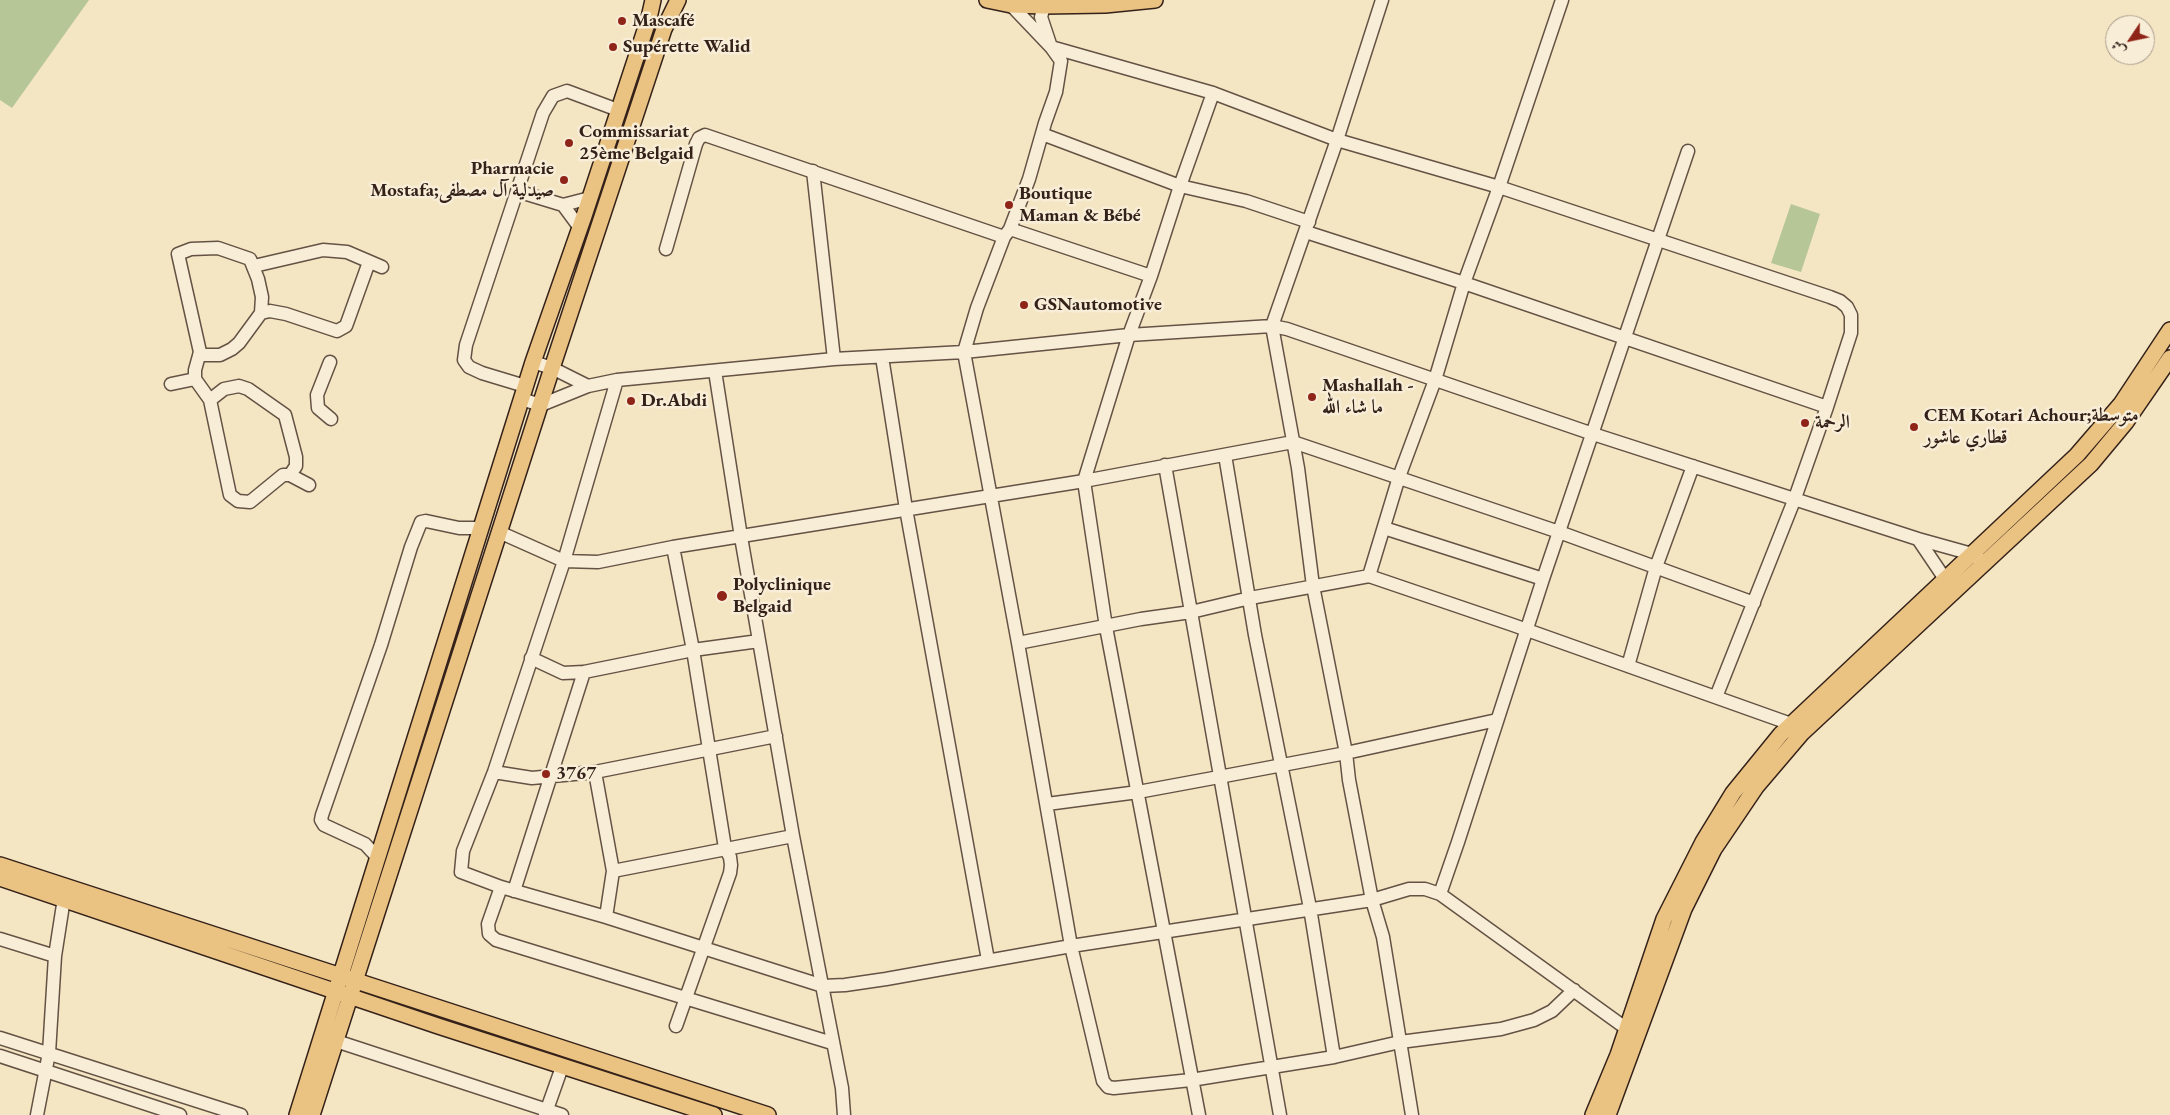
<!DOCTYPE html>
<html>
<head>
<meta charset="utf-8">
<style>
  body { margin:0 }
  #map { position:relative; width:2170px; height:1115px; overflow:hidden; background:#f4e5c3; font-family:"EB Garamond",Amiri,serif }
  canvas { display:block }
  .north { position:absolute; left:2105px; top:15px; width:50px; height:50px; box-sizing:border-box; background:#f8eed8; border:1px solid #aa9c8c; border-radius:50%; rotate:236deg; font-size:14px; font-weight:700; line-height:20px; text-align:center; color:#342119 }
  .north::after { content:''; display:block; margin:auto; width:18px; height:22px; background:#8f2418; clip-path:polygon(50% 0,100% 100%,50% 72%,0 100%) }
</style>
</head>
<body>
<div id="map">
<canvas width="2170" height="1115"></canvas>
<div class="north">ش</div>
</div>
<script>
const context = document.querySelector('canvas').getContext('2d');
context.lineJoin = 'round';
function fillPath(path, color) { context.fillStyle = color; context.fill(path, 'evenodd'); }
const toPath = rows => new Path2D(rows.map(r => 'M' + r).join(''));
function stroke(path, color, width, dash) { context.strokeStyle = color; context.lineWidth = width; context.lineCap = dash ? 'butt' : 'round'; context.setLineDash(dash || []); context.stroke(path); }
function label(font, color, halo, rows, align = 'center') {
  context.font = font + ' "EB Garamond",Amiri,serif'; context.lineWidth = 5; context.setLineDash([]); context.textBaseline = 'middle'; context.strokeStyle = halo; context.fillStyle = color; for (const [text, x, y, turn = 0] of rows) {
    context.save(); context.translate(x, y); context.rotate((+turn || 0) * Math.PI / 180); context.textAlign = isNaN(turn) ? turn : align; if (halo) context.strokeText(text, 0, 0); context.fillText(text, 0, 0); context.restore();
  }
}
const green = toPath([
  [0,0,89,0,12,108,0,100],
  [1791,204,1820,214,1801,272,1771,263]
]);
const minor = toPath([
  [1382,0,1337,140,1272,326,1298,468,1313,586,1346,753,1349,780,1372,900,1383,937,1412,1115],
  [1011,5,1051,47,1041,17,1044,6],
  [1051,47,1061,61,1056,92,1045,123,1029,179,1010,229,1004,237,977,308,964,352,1018,643,1071,946,1103,1081,1108,1087,1114,1088,1191,1080,1334,1057,1400,1042,1501,1029,1534,1020,1552,1011,1574,990],
  [1051,47,1213,93,1337,140,1499,187,1830,297,1840,301,1847,307,1851,315,1851,333,1827,407,1795,498,1716,697],
  [1042,134,1180,186,1246,201,1309,222],
  [813,171,834,359],
  [517,191,563,205],
  [580,228,563,205,590,198],
  [1010,229,1151,276],
  [1306,232,1464,283,1827,407],
  [666,249,696,144,699,138,705,135,1004,237],
  [254,266,323,250,347,252,382,267],
  [261,313,270,311,286,314,337,331,346,326,369,262],
  [199,355,220,355,232,349,239,343,261,313,262,297,258,279,250,259,218,248,191,249,178,254,200,352,195,370,195,379,210,400,230,495,238,501,250,502,283,475,290,475,309,485],
  [882,357,906,509,988,960],
  [330,362,317,395,318,408,331,419],
  [533,362,552,368,588,386],
  [715,371,741,537,793,836,842,1088,844,1115],
  [617,380,564,561,494,772,463,851,461,872,501,887,606,917,823,986,845,985,886,979,1071,946,1372,900,1409,889,1425,889,1440,894,1627,1029],
  [171,384,195,379],
  [525,386,482,373,469,367,464,360,466,345,543,113,553,96,567,91,618,110],
  [521,399,541,405,588,386,617,380,834,359,964,352,1129,335,1272,326,1287,329,1593,434,1918,539,1972,554,1985,563],
  [210,400,224,389,239,386,248,389,285,415,296,457,296,466,290,475],
  [1225,455,1255,635,1310,908,1334,1057],
  [1165,465,1280,1115],
  [1384,528,1543,579],
  [499,532,564,561,598,562,673,547,1084,481,1293,442,1559,532,1754,603],
  [1918,539,1945,579,1953,584],
  [673,547,693,650,725,848,730,857,731,865,730,873,676,1026],
  [1369,576,1399,477,1435,380,1464,283,1499,187,1562,0],
  [1018,643,1141,619,1191,612,1250,598,1369,576,1513,625,1791,724],
  [531,658,563,673,584,672,693,650,759,641],
  [1628,666,1656,567,1693,466],
  [494,772,532,778,595,772,776,736],
  [595,772,613,871,606,917],
  [1047,804,1138,792,1219,777,1346,753,1497,720],
  [378,858,365,844,324,825,321,820,322,815,381,645,411,547,421,522,426,521,459,528,480,528],
  [613,871,793,836],
  [501,887,488,924,489,934,496,940,832,1043],
  [514,891,584,672],
  [1440,894,1458,842,1543,579,1688,151],
  [0,939,55,956],
  [0,1038,241,1115],
  [336,1041,562,1115],
  [0,1056,180,1115],
  [37,1115,49,1053,55,956,65,892],
  [545,1115,562,1067],
  [1199,1115,1106,627,1084,481,1129,335,1151,276,1180,186,1213,93]
]);
const major = toPath([
  [987,0,1011,5,1044,6,1105,5,1155,0],
  [0,865,768,1115],
  [0,878,438,1026,714,1115],
  [297,1115,533,362,584,216,649,18,653,0],
  [312,1115,552,368,664,29,678,0],
  [1593,1115,1618,1055,1664,919,1703,842,1733,793,1781,734,2077,455,2121,404,2170,330],
  [1608,1115,1684,909,1714,849,1756,787,1802,733,2091,464,2126,422,2170,358]
]);
const markers = [
  [622,21,5,"#8f2418"],
  [613,47,5,"#8f2418"],
  [569,143,5,"#8f2418"],
  [564,180,5,"#8f2418"],
  [1009,205,5,"#8f2418"],
  [1024,305,5,"#8f2418"],
  [1312,397,5,"#8f2418"],
  [631,401,5,"#8f2418"],
  [1805,423,5,"#8f2418"],
  [1914,427,5,"#8f2418"],
  [722,596,6,"#8f2418"],
  [546,774,5,"#8f2418"]
];
const poiNames = [
  ["Mascafé",632,21],
  ["Supérette Walid",623,47],
  ["Commissariat",579,132],
  ["25ème Belgaid",579,154],
  ["Pharmacie",554,169,"right"],
  ["Mostafa;صيدلية آل مصطفى",554,191,"right"],
  ["Boutique",1019,194],
  ["Maman & Bébé",1019,216],
  ["GSNautomotive",1034,305],
  ["Mashallah -",1322,386],
  ["ما شاء الله",1322,408],
  ["Dr.Abdi",641,401],
  ["CEM Kotari Achour;متوسطة",1924,416],
  ["قطاري عاشور",1924,438],
  ["الرحمة",1815,423],
  ["Polyclinique",733,585],
  ["Belgaid",733,607],
  ["3767",556,774]
];
fillPath(green, '#b6c697');
stroke(minor, '#645244', 15);
stroke(major, '#342119', 18);
stroke(minor, '#f8eed8', 12);
stroke(major, '#eac282', 15);
for (const [x, y, r, color] of markers) { const dot = new Path2D(); dot.arc(x, y, r, 0, 2 * Math.PI); context.fillStyle = color; context.fill(dot); stroke(dot, '#f8eed8', 2); }
label('bold 19px', '#342119', '#f8eed8', poiNames, 'left');
</script>
</body>
</html>
